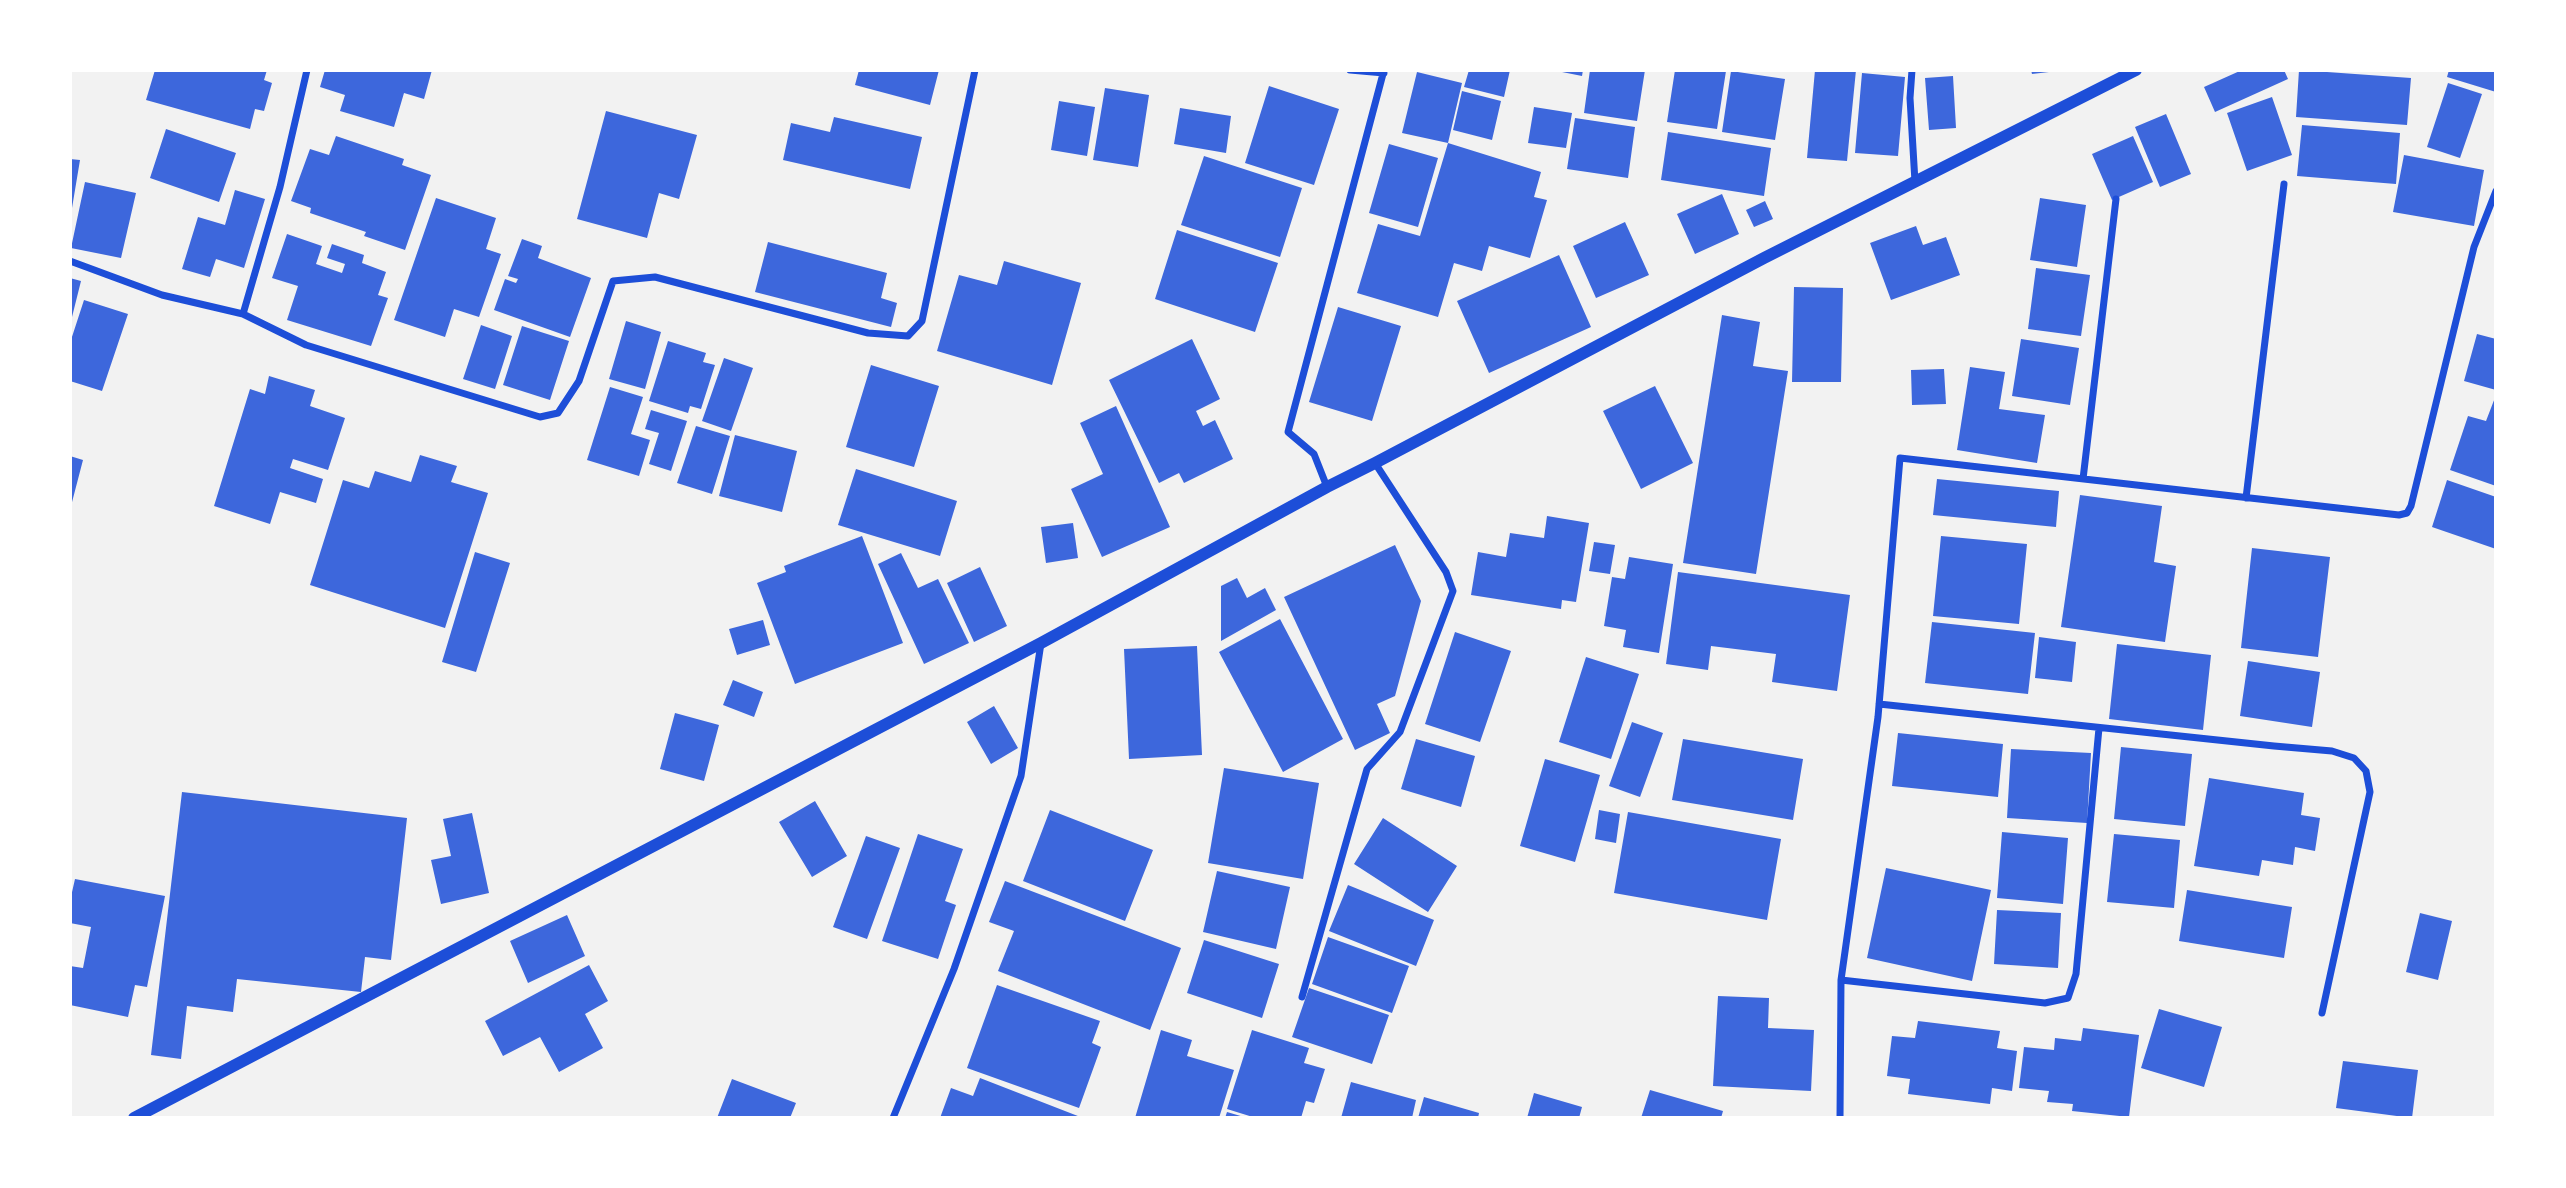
<!DOCTYPE html>
<html>
<head>
<meta charset="utf-8">
<style>
  body { margin:0 }
  #map { position:relative; width:2566px; height:1188px; overflow:hidden; background:#f2f2f2; font-family:Montserrat,sans-serif }
  canvas { display:block }
  .frame { position:absolute; inset:0; border:72px solid #fff; pointer-events:none }
</style>
</head>
<body>
<div id="map">
<canvas width="2566" height="1188"></canvas>
<div class="frame"></div>
</div>
<script>
const context = document.querySelector('canvas').getContext('2d');
context.lineJoin = 'round';
function fillPath(path, color) { context.fillStyle = color; context.fill(path, 'evenodd'); }
const toPath = rows => new Path2D(rows.map(r => 'M' + r).join(''));
function stroke(path, color, width, dash) { context.strokeStyle = color; context.lineWidth = width; context.lineCap = dash ? 'butt' : 'round'; context.setLineDash(dash || []); context.stroke(path); }
const building = toPath([
  [155,70,267,70,264,80,272,83,264,111,255,109,250,129,146,100],
  [325,70,432,70,424,99,404,93,394,127,340,111,345,95,320,87],
  [859,70,939,70,930,105,855,85],
  [1469,70,1510,70,1504,97,1464,87],
  [1552,70,1583,70,1582,76],
  [1590,70,1645,70,1637,121,1584,113],
  [1675,70,1726,71,1717,129,1667,122],
  [1815,70,1856,70,1847,161,1807,158],
  [2031,70,2048,70,2049,72,2032,74],
  [2242,70,2284,70,2288,79,2215,112,2204,87],
  [2299,70,2411,78,2407,125,2296,117],
  [2449,70,2496,70,2496,92,2447,77],
  [1731,71,1785,79,1775,140,1722,132],
  [1417,72,1462,83,1448,143,1402,133],
  [1862,73,1905,77,1898,156,1855,153],
  [1953,76,1956,128,1929,130,1925,78],
  [2448,83,2482,94,2460,158,2427,147],
  [1269,86,1339,109,1314,185,1245,163],
  [1105,88,1149,95,1138,167,1093,160],
  [1462,91,1501,101,1492,140,1453,130],
  [2272,97,2292,155,2247,171,2227,113],
  [1059,101,1095,107,1087,156,1051,150],
  [1534,107,1572,113,1566,148,1528,143],
  [1180,108,1231,116,1226,153,1174,144],
  [606,111,697,135,679,199,659,193,647,238,577,219],
  [2166,114,2191,174,2160,187,2135,127],
  [834,117,922,137,910,189,783,160,791,123,830,132],
  [1575,118,1635,127,1628,178,1567,169],
  [2302,125,2400,133,2396,184,2297,176],
  [166,129,236,153,219,202,150,178],
  [1668,132,1771,148,1764,196,1661,180],
  [336,136,404,159,402,165,431,175,405,250,364,236,366,232,310,213,311,208,291,201,310,149,329,155],
  [2133,136,2153,182,2112,200,2092,154],
  [1448,143,1541,172,1534,197,1547,200,1530,258,1489,246,1482,271,1454,263,1438,317,1357,293,1378,224,1420,236],
  [1389,144,1438,158,1418,227,1369,213],
  [2404,155,2484,170,2474,226,2393,212],
  [1204,156,1302,188,1280,257,1181,225],
  [70,159,80,160,71,214,70,214],
  [85,182,136,193,121,258,71,248],
  [235,190,265,199,244,268,216,259,210,277,182,269,198,217,225,225],
  [1722,194,1739,234,1695,254,1677,214],
  [436,198,496,218,486,249,501,254,479,317,454,309,445,337,394,320],
  [2040,198,2086,205,2077,267,2030,260],
  [1765,201,1773,219,1754,227,1746,210],
  [1625,222,1649,275,1596,298,1573,246],
  [1916,226,1923,245,1946,237,1960,275,1891,300,1870,243],
  [1177,230,1278,263,1255,332,1155,299],
  [287,234,322,246,316,264,342,273,345,264,327,258,332,244,364,255,362,263,386,272,378,295,388,298,371,346,287,320,298,286,272,278],
  [522,239,542,246,538,258,591,278,570,337,494,310,505,279,516,283,518,279,508,276],
  [768,242,887,273,881,298,897,303,891,327,755,292],
  [1559,255,1591,327,1489,373,1457,301],
  [1004,261,1081,283,1052,385,937,351,959,275,997,285],
  [2036,268,2090,275,2081,336,2028,329],
  [70,278,81,281,71,321,70,321],
  [1794,287,1843,288,1841,382,1792,382],
  [84,300,128,314,102,391,70,381,70,343],
  [1338,307,1401,326,1372,421,1309,402],
  [1722,315,1760,322,1753,366,1788,371,1756,574,1683,563],
  [626,321,661,332,645,389,609,379],
  [481,325,512,336,495,389,463,379],
  [522,326,569,341,550,400,503,385],
  [2477,334,2496,339,2496,390,2464,381],
  [1192,339,1220,399,1196,411,1203,426,1215,420,1233,459,1184,483,1179,473,1159,483,1109,380],
  [2021,339,2079,348,2070,405,2012,396],
  [668,341,706,353,703,362,715,365,701,409,690,406,688,413,649,401],
  [724,358,753,368,731,431,702,421],
  [871,365,939,386,914,467,846,447],
  [1970,367,2005,372,1999,409,2045,415,2037,463,1957,450],
  [1944,369,1946,404,1912,405,1911,370],
  [269,376,315,390,310,406,345,418,328,470,293,459,290,468,323,479,316,503,280,492,270,524,214,506,250,389,265,394],
  [1655,386,1693,463,1641,489,1603,411],
  [610,387,643,397,631,434,650,440,639,476,587,460],
  [2496,395,2496,486,2450,470,2468,416,2486,421],
  [1116,406,1170,527,1102,557,1071,489,1103,474,1080,423],
  [651,410,687,421,671,471,649,464,659,433,645,429],
  [696,426,730,436,712,494,677,483],
  [735,435,797,451,782,512,719,496],
  [420,455,457,466,451,482,488,493,445,628,310,585,343,480,369,488,375,471,411,482],
  [70,456,83,460,71,506,70,506],
  [856,469,957,501,940,556,838,525],
  [1937,479,2059,491,2056,527,1933,515],
  [2447,480,2496,497,2496,549,2432,527],
  [2080,495,2162,506,2154,562,2176,566,2165,642,2061,627],
  [1547,516,1589,523,1576,602,1562,600,1561,609,1471,595,1478,552,1506,557,1510,533,1544,538],
  [1073,523,1078,558,1046,563,1041,527],
  [862,536,903,643,795,684,757,583,786,572,784,566],
  [1941,536,2027,544,2019,624,1933,616],
  [1594,542,1615,545,1610,574,1589,571],
  [1395,545,1421,601,1395,696,1377,704,1390,733,1355,750,1284,597],
  [2252,548,2330,557,2318,657,2241,648],
  [475,552,510,563,476,672,442,662],
  [901,553,918,588,938,579,969,643,924,664,878,564],
  [1629,557,1673,564,1659,653,1623,647,1626,630,1604,626,1612,577,1625,579],
  [980,567,1007,626,974,642,947,583],
  [1678,572,1850,595,1837,691,1772,682,1776,654,1711,646,1708,670,1666,664],
  [1237,578,1247,598,1265,588,1276,610,1221,641,1221,586],
  [1280,619,1343,739,1283,772,1219,652],
  [763,620,770,645,737,655,729,629],
  [1932,622,2035,633,2028,694,1925,683],
  [1455,632,1511,651,1480,742,1425,724],
  [2039,637,2076,642,2072,682,2035,678],
  [2117,644,2211,655,2203,730,2109,719],
  [1197,646,1202,755,1129,759,1124,649],
  [1586,657,1639,674,1611,759,1559,742],
  [2248,661,2320,672,2312,727,2240,716],
  [733,680,763,692,754,717,723,705],
  [994,706,1018,748,991,764,967,722],
  [675,713,719,725,704,781,660,769],
  [1632,722,1663,733,1640,797,1609,786],
  [1898,733,2003,744,1998,797,1892,786],
  [1416,739,1475,756,1461,807,1401,789],
  [1683,739,1803,759,1793,820,1672,800],
  [2121,747,2192,754,2185,826,2114,819],
  [2011,749,2091,753,2087,823,2007,818],
  [1545,759,1600,775,1575,862,1520,846],
  [1224,768,1319,783,1303,879,1208,863],
  [2209,778,2304,793,2301,815,2320,818,2315,851,2295,847,2293,865,2262,860,2259,876,2194,866],
  [182,792,407,818,391,960,365,957,361,992,237,979,233,1012,187,1006,181,1059,151,1055],
  [815,801,847,856,812,877,779,822],
  [1050,810,1153,850,1125,921,1023,881],
  [1599,810,1620,814,1616,843,1595,839],
  [1628,812,1781,839,1767,920,1614,893],
  [472,813,489,893,441,904,431,860,451,856,443,819],
  [1383,818,1457,866,1428,912,1354,864],
  [2002,832,2068,838,2063,904,1997,898],
  [918,834,963,849,945,901,956,905,938,959,882,941],
  [2114,834,2180,840,2174,908,2107,902],
  [866,836,900,848,867,939,833,927],
  [1886,868,1991,890,1972,981,1867,958],
  [1217,871,1290,887,1276,949,1203,932],
  [75,879,165,896,147,987,135,985,128,1017,70,1005,70,966,83,968,91,927,70,923,70,901],
  [1005,881,1181,948,1150,1030,998,971,1014,931,989,922],
  [1348,885,1434,920,1416,966,1329,931],
  [2187,890,2292,907,2284,958,2179,941],
  [1997,910,2061,913,2058,968,1994,964],
  [2420,913,2452,921,2438,980,2406,972],
  [567,915,585,956,528,983,510,941],
  [1328,937,1409,966,1392,1013,1312,984],
  [1204,940,1279,964,1262,1018,1187,993],
  [589,965,608,1001,585,1014,603,1048,559,1072,540,1037,503,1056,485,1021],
  [997,985,1100,1021,1092,1043,1101,1047,1079,1108,967,1068],
  [1309,988,1389,1015,1372,1064,1292,1037],
  [1718,996,1769,998,1768,1028,1814,1030,1811,1091,1713,1086],
  [2159,1009,2222,1027,2204,1087,2141,1068],
  [1918,1021,2000,1031,1997,1048,2017,1051,2012,1091,1992,1088,1990,1104,1908,1094,1910,1079,1887,1076,1892,1036,1915,1038],
  [2083,1028,2139,1035,2129,1117,2072,1111,2073,1104,2047,1102,2049,1091,2019,1088,2024,1047,2054,1050,2055,1038,2081,1041],
  [1161,1030,1192,1040,1187,1056,1234,1070,1219,1118,1135,1118],
  [1252,1030,1309,1048,1304,1063,1325,1069,1314,1103,1306,1101,1301,1118,1256,1118,1227,1109],
  [2343,1061,2418,1070,2412,1118,2336,1108],
  [980,1078,1083,1118,940,1118,951,1088,973,1096],
  [732,1079,796,1103,790,1118,717,1118],
  [1351,1082,1416,1100,1412,1118,1341,1118],
  [1650,1090,1723,1111,1721,1118,1641,1118],
  [1534,1093,1582,1107,1579,1118,1527,1118],
  [1424,1097,1479,1113,1478,1118,1418,1118],
  [1227,1112,1244,1117,1243,1118,1225,1118]
]);
const minor = toPath([
  [1350,70,1384,73],
  [1912,70,1910,98,1915,182],
  [70,261,162,295,243,314,306,345,540,417,558,413,579,381,613,281,655,277,868,333,908,336,922,321,975,70],
  [243,314,280,187,307,70],
  [2083,479,2116,199],
  [1327,487,1314,454,1288,432,1384,70],
  [2246,498,2284,184],
  [1879,704,2274,746,2332,751,2354,758,2366,771,2370,792,2322,1013],
  [1841,980,2045,1003,2068,998,2076,974,2099,728],
  [1302,997,1367,769,1400,732,1453,591,1446,572,1375,463],
  [893,1118,954,969,1021,776,1041,643],
  [1840,1118,1841,980,1878,717,1900,458,2399,515,2407,513,2411,506,2474,247,2496,191]
]);
const tertiary = toPath([
  [134,1118,1041,643,1327,487,1375,463,1764,258,2136,70]
]);
fillPath(building, '#3d67dc');
stroke(minor, '#1d4ed8', 7);
stroke(tertiary, '#1d4ed8', 12);
</script>
</body>
</html>
